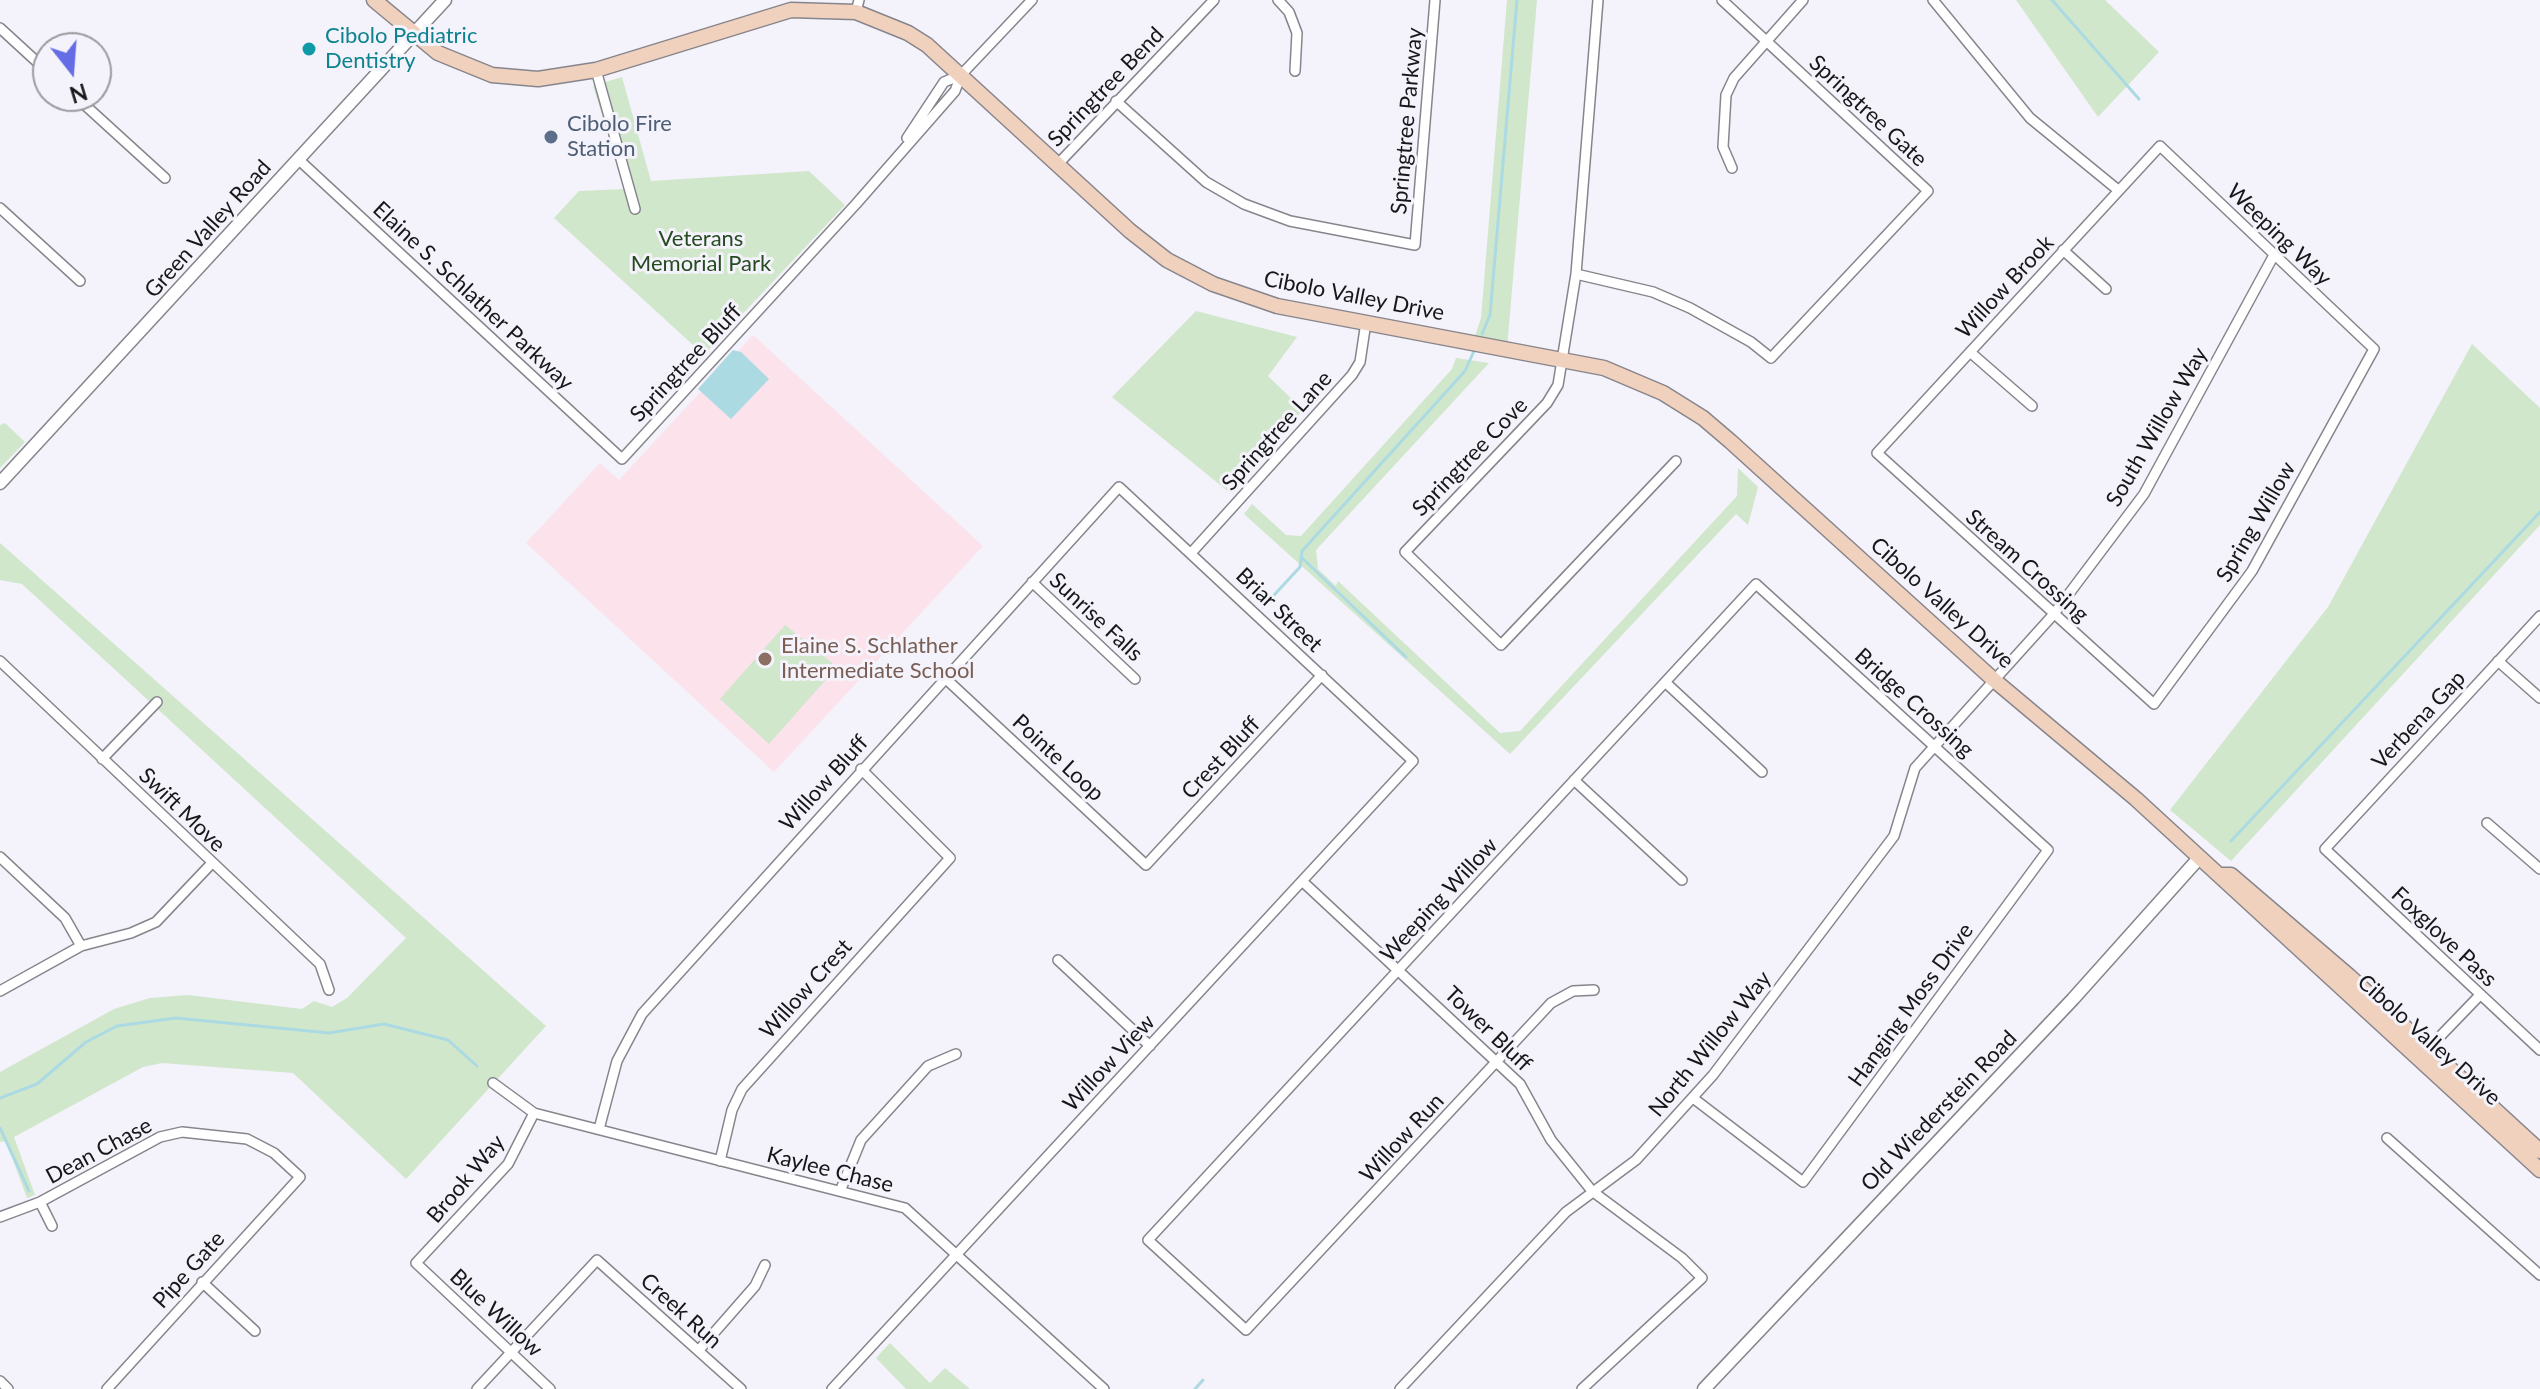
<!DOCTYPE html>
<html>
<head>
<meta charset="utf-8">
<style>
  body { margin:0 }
  #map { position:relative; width:2540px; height:1389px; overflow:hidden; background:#f4f2fa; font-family:Lato,sans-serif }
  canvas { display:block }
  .north { position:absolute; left:32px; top:32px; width:80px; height:80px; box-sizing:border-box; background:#f4f2fa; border:2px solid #9c9aa0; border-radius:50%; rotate:163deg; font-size:22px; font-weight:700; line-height:32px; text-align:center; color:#171719 }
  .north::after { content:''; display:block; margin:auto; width:28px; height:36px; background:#646de5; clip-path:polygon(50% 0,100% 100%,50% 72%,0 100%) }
</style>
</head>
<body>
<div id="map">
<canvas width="2540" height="1389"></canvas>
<div class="north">N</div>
</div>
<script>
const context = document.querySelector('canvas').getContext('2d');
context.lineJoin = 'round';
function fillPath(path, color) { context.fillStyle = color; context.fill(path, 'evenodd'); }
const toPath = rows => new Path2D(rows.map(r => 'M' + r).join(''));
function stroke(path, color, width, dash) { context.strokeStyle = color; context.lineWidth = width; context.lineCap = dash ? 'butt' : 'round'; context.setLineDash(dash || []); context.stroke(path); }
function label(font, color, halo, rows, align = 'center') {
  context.font = font + ' Lato,sans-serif'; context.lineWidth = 6; context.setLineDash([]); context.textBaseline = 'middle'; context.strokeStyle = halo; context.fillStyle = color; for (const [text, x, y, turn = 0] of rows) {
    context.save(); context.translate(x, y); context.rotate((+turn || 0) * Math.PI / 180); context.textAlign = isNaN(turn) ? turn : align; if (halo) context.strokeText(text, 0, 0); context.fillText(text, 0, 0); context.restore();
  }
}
const education = toPath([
  [753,335,983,546,774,772,526,543,600,463,619,480]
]);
const green = toPath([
  [1507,0,1537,0,1507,348,1473,342,1481,318],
  [2016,0,2105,0,2159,52,2098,117],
  [622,77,651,181,809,171,845,205,704,355,554,218,579,191,625,189,593,86],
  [1196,311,1297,337,1268,376,1303,410,1230,493,1112,397],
  [2472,344,2540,408,2540,525,2231,861,2170,810,2328,607],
  [1456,358,1489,363,1316,550,1318,569,1336,586,1338,581,1500,733,1520,731,1737,496,1738,468,1758,487,1748,525,1736,514,1510,754,1244,514,1252,504,1286,535,1301,536,1452,369],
  [5,423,25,442,0,468,0,425],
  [0,543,546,1026,406,1179,293,1073,162,1063,143,1067,14,1137,35,1195,27,1198,6,1141,0,1142,0,1072,114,1009,150,998,188,995,302,1009,314,1001,332,1007,347,998,406,938,22,584,0,580],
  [785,625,837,667,769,744,720,699],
  [890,1343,930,1383,945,1368,970,1389,906,1389,876,1358]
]);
const water = toPath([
  [733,350,741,352,769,379,731,419,698,389]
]);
const stream = toPath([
  [2052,0,2139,99],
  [1482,334,1490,315,1517,0],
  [1301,557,1406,657],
  [1263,607,1300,567,1302,551,1465,371,1474,351],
  [2231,841,2540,512],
  [0,1098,37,1084,86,1042,117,1026,176,1018,329,1033,384,1024,448,1040,477,1066],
  [0,1128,29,1191],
  [1195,1389,1203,1380]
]);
const minor = toPath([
  [1278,0,1289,12,1297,33,1295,71],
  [1598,0,1576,274,1558,385,1547,403,1405,552,1501,645,1676,461],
  [1933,0,2030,118,2118,190],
  [856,12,859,0],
  [0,28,48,72],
  [596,70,635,209],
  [75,96,165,178],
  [1116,101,1206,182,1244,204,1290,221,1415,245,1435,0],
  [907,138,944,82,961,75,1032,0],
  [2160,146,2374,349,2252,571,2154,704,1877,453,2160,146],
  [298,159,622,459,856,204,955,91,961,75],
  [1058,164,1214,0],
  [1732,168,1723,147,1726,95,1734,78,1803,0],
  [0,208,80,281],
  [2063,250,2106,289],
  [1576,274,1653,292,1690,308,1751,342,1771,358,1928,191,1722,0],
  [1970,352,2032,406],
  [1192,552,1352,375,1360,362,1366,322],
  [1032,582,1135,679],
  [2540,616,2325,849,2540,1050],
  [0,661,320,964,329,990],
  [2498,661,2540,698],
  [945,678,1146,865,1322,675],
  [1665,682,1762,772],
  [102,759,157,702],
  [1574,780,1682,880],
  [2487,823,2540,869],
  [0,857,65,918,81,946],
  [1302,881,1520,1084,1551,1140,1592,1191,1682,1258,1702,1278,1582,1389],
  [1058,960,1150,1046],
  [1594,990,1573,991,1551,1003,1246,1330,1148,1240,1756,584,2048,850,1803,1182,1693,1098],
  [0,991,81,946,131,933,156,922,212,863],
  [2426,1051,2480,995],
  [493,1083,534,1113,905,1208,1104,1389],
  [534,1113,508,1164,416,1263,550,1389],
  [599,1129,617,1061,642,1014,1119,487,1413,761,832,1389],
  [2387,1138,2540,1275],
  [720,1161,732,1110,742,1089,950,858,861,769],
  [841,1189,861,1140,928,1066,956,1054],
  [40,1202,52,1226],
  [0,1217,40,1202,160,1137,182,1132,247,1139,274,1153,300,1177,107,1389],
  [202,1282,255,1331],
  [699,1350,755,1286,765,1265],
  [0,1381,8,1389],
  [477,1389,597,1260,741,1389],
  [1400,1389,1566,1212,1636,1160,1713,1075,1894,836,1915,768,2053,615,2144,494,2274,255]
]);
const tertiary = toPath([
  [0,483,445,0],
  [1704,1389,2073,999,2200,857]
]);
const secondary = toPath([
  [374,0,438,53,492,75,538,79,596,70,791,10,856,12,908,33,927,45,1130,231,1167,260,1213,284,1277,306,1604,368,1663,393,1703,418,1730,441,1994,680,2136,799,2540,1170],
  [2222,875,2231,875,2349,976,2540,1151]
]);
const markers = [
  [309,49,8,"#0f9aa8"],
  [551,137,8,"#5c6f8a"],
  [765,659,8,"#8d6e63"]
];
const cultureNames = [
  ["Cibolo Pediatric",325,36],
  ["Dentistry",325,61]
];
const streetNames = [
  ["Springtree Bend",1106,87,-46],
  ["Springtree Gate",1868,111,43],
  ["Springtree Parkway",1407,121,-85],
  ["Green Valley Road",208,229,-48],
  ["Weeping Way",2279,235,44],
  ["Willow Brook",2005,287,-47],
  ["Elaine S. Schlather Parkway",473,296,43],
  ["Cibolo Valley Drive",1354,296,11],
  ["Springtree Bluff",686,363,-47],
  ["South Willow Way",2157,427,-60],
  ["Springtree Lane",1277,431,-48],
  ["Springtree Cove",1470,457,-46],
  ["Spring Willow",2256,522,-60],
  ["Stream Crossing",2027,566,42],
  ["Cibolo Valley Drive",1942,603,42],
  ["Briar Street",1279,610,44],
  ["Sunrise Falls",1096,617,43],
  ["Bridge Crossing",1914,703,42],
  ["Verbena Gap",2419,720,-47],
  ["Pointe Loop",1058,758,43],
  ["Crest Bluff",1221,758,-47],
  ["Willow Bluff",824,783,-48],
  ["Swift Move",182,810,44],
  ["Weeping Willow",1439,900,-47],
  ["Foxglove Pass",2444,937,43],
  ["Willow Crest",806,989,-48],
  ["Hanging Moss Drive",1911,1005,-54],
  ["Tower Bluff",1488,1029,44],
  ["Cibolo Valley Drive",2429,1040,42],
  ["North Willow Way",1710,1044,-51],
  ["Willow View",1109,1063,-47],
  ["Old Wiederstein Road",1939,1111,-46],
  ["Willow Run",1402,1138,-47],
  ["Dean Chase",99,1151,-28],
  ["Kaylee Chase",830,1170,14],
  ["Brook Way",466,1179,-50],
  ["Pipe Gate",189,1270,-48],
  ["Creek Run",681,1311,42],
  ["Blue Willow",496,1313,43]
];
const serviceNames = [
  ["Cibolo Fire",567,124],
  ["Station",567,149]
];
const parkNames = [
  ["Veterans",701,239],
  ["Memorial Park",701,264]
];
const educationNames = [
  ["Elaine S. Schlather",781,646],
  ["Intermediate School",781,671]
];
fillPath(education, '#fbe2eb');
fillPath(green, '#d0e7cc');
fillPath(water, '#acdae3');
stroke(stream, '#acdae3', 3);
stroke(minor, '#87858c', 12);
stroke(tertiary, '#87858c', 15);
stroke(secondary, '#87858c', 17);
stroke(minor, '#fff', 9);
stroke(tertiary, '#fff', 12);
stroke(secondary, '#f0d1be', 14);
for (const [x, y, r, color] of markers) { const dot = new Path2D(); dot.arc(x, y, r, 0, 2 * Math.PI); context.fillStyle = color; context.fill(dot); stroke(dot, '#f4f2fa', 3); }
label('22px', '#0d838f', '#f4f2fa', cultureNames, 'left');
label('22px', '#171719', '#f4f2fa', streetNames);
label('22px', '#4e5e75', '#f4f2fa', serviceNames, 'left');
label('22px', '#264b21', '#f4f2fa', parkNames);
label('22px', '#785e54', '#f4f2fa', educationNames, 'left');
</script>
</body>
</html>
